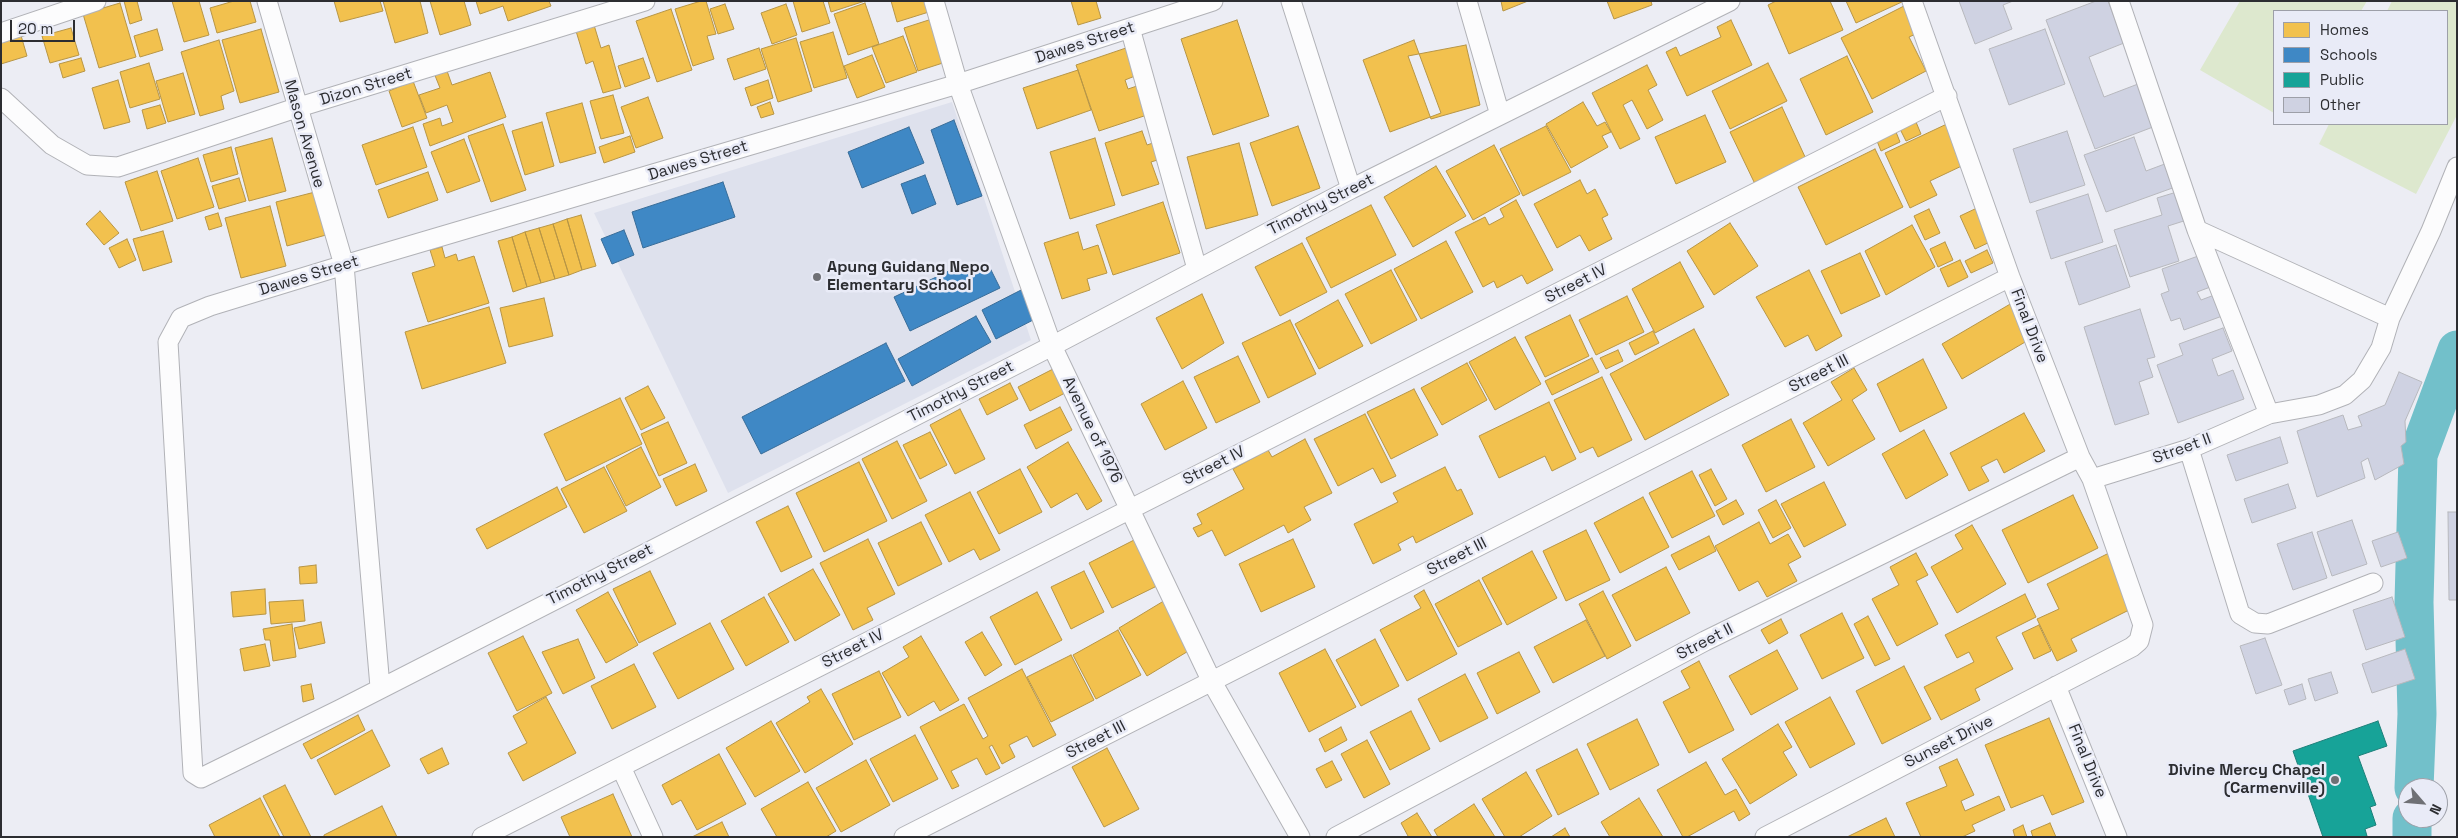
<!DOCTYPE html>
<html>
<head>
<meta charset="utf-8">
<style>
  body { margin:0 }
  #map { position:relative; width:2458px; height:838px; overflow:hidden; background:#ecedf4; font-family:"Space Grotesk",sans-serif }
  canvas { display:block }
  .frame { position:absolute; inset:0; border:2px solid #2c2d31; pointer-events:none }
  .legend { position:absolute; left:2273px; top:10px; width:175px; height:115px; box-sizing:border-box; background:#e9ebf7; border:1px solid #9d9fa8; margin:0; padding:6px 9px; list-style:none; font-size:15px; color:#2c2d31 }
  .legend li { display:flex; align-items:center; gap:10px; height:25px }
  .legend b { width:25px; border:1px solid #9d9fa8 }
  .north { position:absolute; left:2398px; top:778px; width:50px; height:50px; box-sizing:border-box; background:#e9ebf7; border:1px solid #9d9fa8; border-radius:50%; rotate:117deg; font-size:14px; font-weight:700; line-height:20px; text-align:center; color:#2c2d31 }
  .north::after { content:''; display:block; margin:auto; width:18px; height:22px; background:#6f7075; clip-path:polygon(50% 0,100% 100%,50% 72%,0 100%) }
  .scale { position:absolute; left:10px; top:20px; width:65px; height:22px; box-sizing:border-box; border:2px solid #2c2d31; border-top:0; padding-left:6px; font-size:15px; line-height:18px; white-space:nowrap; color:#2c2d31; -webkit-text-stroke:4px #e9ebf7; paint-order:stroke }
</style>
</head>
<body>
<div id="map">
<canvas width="2458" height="838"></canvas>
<div class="frame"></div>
<ul class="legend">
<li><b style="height:14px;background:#f2c14e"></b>Homes</li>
<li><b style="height:14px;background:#3f88c5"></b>Schools</li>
<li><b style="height:14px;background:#17a398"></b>Public</li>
<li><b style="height:14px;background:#cfd2e2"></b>Other</li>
</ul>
<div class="north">N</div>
<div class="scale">20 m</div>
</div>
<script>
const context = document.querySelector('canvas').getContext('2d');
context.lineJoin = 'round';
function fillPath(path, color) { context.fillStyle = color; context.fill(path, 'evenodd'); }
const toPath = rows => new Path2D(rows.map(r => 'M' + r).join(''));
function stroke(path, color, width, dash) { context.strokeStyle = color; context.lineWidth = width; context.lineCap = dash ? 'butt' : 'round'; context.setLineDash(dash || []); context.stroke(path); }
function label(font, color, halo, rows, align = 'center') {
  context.font = font + ' "Space Grotesk",sans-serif'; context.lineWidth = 5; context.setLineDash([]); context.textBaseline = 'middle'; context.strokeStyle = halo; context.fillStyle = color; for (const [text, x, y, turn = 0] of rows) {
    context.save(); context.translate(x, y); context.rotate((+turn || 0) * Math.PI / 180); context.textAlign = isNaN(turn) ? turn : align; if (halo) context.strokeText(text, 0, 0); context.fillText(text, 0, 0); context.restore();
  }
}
const built = toPath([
  [952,102,1031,340,728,493,594,213]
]);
const green = toPath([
  [2240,1,2367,1,2361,11,2274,11,2274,113,2200,70],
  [2392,1,2453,1,2457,3,2457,115,2416,194,2319,144,2329,124,2447,124,2447,11,2387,11]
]);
const homes = toPath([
  [124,1,137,1,142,20,130,24,124,1],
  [172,1,199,1,209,35,184,42,172,1],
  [234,1,250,1,256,22,217,33,210,8,234,1],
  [334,1,380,1,383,11,340,22,334,1],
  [383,1,420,1,428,33,395,43,383,1],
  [430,1,464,1,471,25,440,35,430,1],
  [476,1,549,1,551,6,508,21,503,6,480,14,476,1],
  [701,1,706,1,716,34,707,36,714,59,693,66,675,9,701,1],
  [793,1,823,1,830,23,802,32,793,1],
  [828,1,865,1,831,12,828,1],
  [891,1,930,1,932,11,897,22,891,1],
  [1071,1,1096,1,1101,18,1078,25,1071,1],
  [1501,1,1528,1,1503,11,1501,1],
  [1607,1,1651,1,1652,5,1614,19,1607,1],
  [1776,1,1830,1,1843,30,1789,54,1768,5,1776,1],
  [1846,1,1904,1,1856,23,1846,1],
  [120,3,136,57,99,68,83,14,120,3],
  [865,3,879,44,848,55,834,14,865,3],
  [725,4,734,29,718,34,710,9,725,4],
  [786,4,797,35,772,44,761,13,786,4],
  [1904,6,1918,33,1909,37,1926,71,1872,99,1841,38,1904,6],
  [671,9,692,70,657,82,636,21,671,9],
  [935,18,949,61,918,71,904,28,935,18],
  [1237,20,1269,116,1213,135,1181,39,1237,20],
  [1731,20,1752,65,1687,96,1666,52,1676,47,1680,56,1721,37,1717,27,1731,20],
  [594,25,601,48,609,45,621,88,603,93,593,61,586,64,576,31,594,25],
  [71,28,79,55,50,63,42,36,71,28],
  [157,29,163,50,140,57,134,36,157,29],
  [261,29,279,92,240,103,222,40,261,29],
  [20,32,27,56,1,64,1,38,20,32],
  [833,32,847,78,814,88,800,42,833,32],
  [903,36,917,72,886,83,872,47,903,36],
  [796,38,812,91,778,102,761,49,796,38],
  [219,40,234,91,221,96,224,109,200,116,181,52,219,40],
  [1414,40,1441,113,1390,132,1363,60,1414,40],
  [1466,45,1480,105,1431,119,1408,56,1466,45],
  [759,48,766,69,734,80,727,59,759,48],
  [1126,48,1135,76,1125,80,1128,89,1143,84,1153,113,1099,131,1076,65,1126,48],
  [872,55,885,87,857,98,844,66,872,55],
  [1847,56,1873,112,1826,135,1800,79,1847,56],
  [81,58,85,71,63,78,59,64,81,58],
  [643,58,650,78,625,87,618,66,643,58],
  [149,63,160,99,130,108,120,72,149,63],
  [1768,63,1787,101,1730,129,1712,91,1768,63],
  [1647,65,1657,85,1648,90,1663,120,1647,129,1632,100,1623,105,1640,139,1620,149,1592,93,1647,65],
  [446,68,452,85,490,72,506,117,430,146,423,124,440,118,442,126,453,122,447,105,426,113,419,95,440,88,434,73,446,68],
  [1078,70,1091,110,1037,129,1023,88,1078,70],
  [183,73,195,114,168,122,156,81,183,73],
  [118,80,130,122,104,129,92,88,118,80],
  [768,80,773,98,751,106,745,88,768,80],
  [413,81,427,118,402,127,389,91,413,81],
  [613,95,624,133,601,139,590,101,613,95],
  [648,97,663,138,636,148,621,107,648,97],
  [770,102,774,114,761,118,757,107,770,102],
  [1583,102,1597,126,1605,122,1611,132,1602,136,1608,147,1571,168,1546,124,1583,102],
  [582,103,596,153,560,163,546,113,582,103],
  [160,105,166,123,147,129,142,110,160,105],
  [1782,107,1806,159,1755,184,1730,132,1782,107],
  [1705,115,1726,162,1676,184,1655,137,1705,115],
  [542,122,554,166,525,175,512,131,542,122],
  [1916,122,1921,134,1906,141,1900,129,1916,122],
  [1949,123,1968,163,1930,181,1937,195,1910,208,1885,153,1949,123],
  [503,124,526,190,491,202,468,136,503,124],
  [1298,126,1320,188,1272,206,1250,143,1298,126],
  [1546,126,1571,172,1523,196,1500,149,1546,126],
  [413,127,427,167,376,185,362,145,413,127],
  [1142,131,1147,145,1159,141,1164,158,1151,162,1159,184,1122,196,1105,143,1142,131],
  [1896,132,1900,142,1881,151,1877,141,1896,132],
  [630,136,635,152,604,163,599,147,630,136],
  [272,138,286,191,249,201,235,148,272,138],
  [1095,138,1115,205,1070,219,1050,152,1095,138],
  [464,139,480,181,447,193,431,152,464,139],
  [1239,143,1258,215,1206,229,1187,157,1239,143],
  [1494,145,1520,194,1473,220,1446,171,1494,145],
  [231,147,238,174,211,182,203,155,231,147],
  [1875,149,1903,207,1826,245,1798,187,1875,149],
  [198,158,214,207,177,219,161,171,198,158],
  [1436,166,1466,216,1413,247,1384,197,1436,166],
  [157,171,173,221,141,231,125,182,157,171],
  [428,172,438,200,388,218,378,190,428,172],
  [239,178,246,201,219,209,212,186,239,178],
  [1580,180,1587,194,1595,189,1608,215,1602,218,1612,239,1589,251,1580,235,1557,248,1534,204,1580,180],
  [315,192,326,235,287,246,276,202,315,192],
  [1516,200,1553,270,1527,284,1522,275,1497,288,1494,281,1483,287,1455,232,1485,217,1489,225,1504,217,1500,209,1516,200],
  [1163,202,1180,253,1113,275,1096,225,1163,202],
  [1371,205,1396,255,1331,288,1306,238,1371,205],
  [270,206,286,266,241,278,225,218,270,206],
  [1977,208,1992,241,1975,249,1960,216,1977,208],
  [1929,209,1940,233,1925,240,1914,216,1929,209],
  [100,211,119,233,104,245,86,224,100,211],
  [218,213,222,226,209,230,205,217,218,213],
  [581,215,596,266,582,270,567,219,581,215],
  [567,219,582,270,569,275,553,224,567,219],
  [1730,223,1758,266,1714,295,1687,251,1730,223],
  [553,224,569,275,555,279,539,228,553,224],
  [1912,225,1935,267,1886,295,1865,251,1912,225],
  [539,228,555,279,541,283,525,232,539,228],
  [163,231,172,262,143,271,133,239,163,231],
  [525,232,541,283,527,287,512,237,525,232],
  [1078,232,1083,250,1098,245,1107,273,1087,279,1090,290,1062,299,1044,243,1078,232],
  [512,237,527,287,513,292,498,241,512,237],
  [127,239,136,260,119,268,109,248,127,239],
  [1446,241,1473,292,1421,319,1394,269,1446,241],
  [1945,242,1953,260,1938,267,1930,249,1945,242],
  [1302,243,1327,292,1280,316,1255,267,1302,243],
  [442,247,445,258,456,254,458,261,474,256,489,303,428,322,412,273,435,266,430,250,442,247],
  [1987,250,1993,263,1971,273,1965,261,1987,250],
  [1860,253,1880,296,1841,314,1821,271,1860,253],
  [1960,260,1968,277,1948,287,1940,269,1960,260],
  [1680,262,1704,307,1655,333,1632,289,1680,262],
  [1391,270,1417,320,1371,344,1345,294,1391,270],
  [1809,270,1842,336,1816,351,1808,335,1785,347,1756,297,1809,270],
  [1202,294,1224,343,1182,369,1156,318,1202,294],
  [1627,296,1644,332,1596,355,1579,320,1627,296],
  [544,298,553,336,509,347,500,308,544,298],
  [1338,300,1363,346,1319,369,1295,324,1338,300],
  [2012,303,2032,338,1962,379,1942,344,2012,303],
  [489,307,506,363,422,389,405,332,489,307],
  [1570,315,1589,356,1545,377,1525,337,1570,315],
  [1290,320,1316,374,1268,398,1242,343,1290,320],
  [1694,329,1729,395,1645,440,1610,374,1694,329],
  [1653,331,1659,343,1635,355,1629,343,1653,331],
  [1515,337,1541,384,1495,410,1469,362,1515,337],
  [1618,350,1623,361,1606,369,1600,358,1618,350],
  [1238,356,1260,402,1216,423,1194,377,1238,356],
  [1592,358,1599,372,1552,395,1545,381,1592,358],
  [1923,359,1947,408,1900,432,1877,384,1923,359],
  [1467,363,1487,400,1442,425,1421,388,1467,363],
  [1055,368,1067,392,1030,411,1018,387,1055,368],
  [1854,368,1867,390,1852,400,1875,439,1828,466,1803,423,1842,400,1831,382,1854,368],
  [1602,377,1632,440,1598,457,1593,447,1580,453,1554,400,1602,377],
  [1183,381,1207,428,1165,450,1141,404,1183,381],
  [1010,383,1018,399,987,415,979,399,1010,383],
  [648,386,665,418,641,430,625,398,648,386],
  [1414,389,1438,435,1391,459,1367,412,1414,389],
  [620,398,642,444,566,481,544,434,620,398],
  [1549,402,1576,459,1552,471,1545,456,1499,478,1479,436,1549,402],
  [1060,407,1072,430,1036,449,1024,425,1060,407],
  [960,409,985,459,955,474,930,425,960,409],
  [2024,413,2045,451,2004,473,1997,459,1981,467,1989,481,1969,491,1950,453,2024,413],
  [1365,414,1396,476,1381,483,1373,468,1338,486,1314,439,1365,414],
  [1791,419,1815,467,1766,492,1742,445,1791,419],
  [668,422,687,463,659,476,641,434,668,422],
  [1924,430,1948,475,1906,499,1882,454,1924,430],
  [930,432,947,465,920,479,903,445,930,432],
  [1305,439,1332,493,1304,507,1311,520,1288,533,1284,525,1225,556,1212,530,1198,537,1193,528,1202,524,1197,514,1244,489,1233,469,1268,450,1272,457,1305,439],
  [897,441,927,501,892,519,862,459,897,441],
  [1068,442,1102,501,1087,510,1077,493,1051,508,1027,467,1068,442],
  [641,447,661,487,626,506,606,466,641,447],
  [859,462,887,521,824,552,796,493,859,462],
  [695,464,707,491,676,506,663,479,695,464],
  [604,467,627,511,584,533,561,489,604,467],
  [1445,467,1457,491,1461,489,1473,514,1416,543,1413,536,1398,544,1401,550,1373,564,1354,524,1398,502,1393,493,1445,467],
  [1020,469,1042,512,999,534,977,492,1020,469],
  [1711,469,1727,499,1715,506,1699,475,1711,469],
  [1692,471,1715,516,1672,538,1649,493,1692,471],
  [1824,482,1846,525,1804,547,1781,504,1824,482],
  [557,487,567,507,487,549,476,529,557,487],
  [970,492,1000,550,980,560,974,549,949,562,925,515,970,492],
  [2073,495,2098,548,2028,583,2002,530,2073,495],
  [1643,497,1669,547,1620,573,1594,523,1643,497],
  [1736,500,1744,514,1723,525,1716,511,1736,500],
  [1776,500,1791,528,1773,538,1758,510,1776,500],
  [788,506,812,557,781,572,756,522,788,506],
  [921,522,942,564,898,586,878,543,921,522],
  [1759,522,1770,544,1788,534,1801,557,1788,564,1797,581,1767,597,1758,581,1739,591,1715,546,1759,522],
  [1972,525,2006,584,1957,613,1931,567,1963,549,1955,535,1972,525],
  [1586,530,1610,580,1566,601,1543,551,1586,530],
  [1709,536,1716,551,1679,570,1671,555,1709,536],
  [1138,538,1161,584,1112,608,1089,563,1138,538],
  [868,539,895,594,867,608,873,620,853,630,820,563,868,539],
  [1293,539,1315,587,1261,612,1239,564,1293,539],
  [1532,551,1557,598,1507,625,1482,578,1532,551],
  [1916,553,1928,575,1916,581,1938,624,1897,646,1872,599,1899,585,1890,567,1916,553],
  [2109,553,2135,607,2071,639,2077,651,2057,661,2037,619,2059,609,2047,584,2109,553],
  [316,565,317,583,300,584,299,567,316,565],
  [1666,567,1690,613,1636,641,1612,595,1666,567],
  [813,569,840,615,795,641,768,594,813,569],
  [650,571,676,624,639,643,613,589,650,571],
  [1084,571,1104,612,1071,629,1051,587,1084,571],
  [1479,580,1502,624,1458,647,1435,604,1479,580],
  [265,589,266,614,233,617,231,592,265,589],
  [1424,590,1457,654,1407,681,1380,630,1421,608,1414,596,1424,590],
  [1603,591,1631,646,1607,659,1579,604,1603,591],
  [608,592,638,645,606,663,576,610,608,592],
  [1037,592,1062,640,1015,665,990,617,1037,592],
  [2025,594,2036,617,1996,637,2013,669,1975,689,1980,700,1941,720,1924,687,1974,662,1969,652,1957,658,1945,635,2025,594],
  [764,597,789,642,746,666,721,621,764,597],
  [1167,599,1195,647,1147,676,1119,628,1167,599],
  [303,600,305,621,271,624,269,602,303,600],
  [1842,613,1864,658,1822,679,1800,635,1842,613],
  [1868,616,1890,659,1875,666,1854,624,1868,616],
  [1781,619,1788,633,1769,644,1761,630,1781,619],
  [1586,620,1605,656,1553,683,1534,647,1586,620],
  [321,622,325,643,299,649,294,628,321,622],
  [710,623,734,669,678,699,653,653,710,623],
  [292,624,296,657,273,661,270,640,265,640,263,629,292,624],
  [2039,625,2051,651,2034,659,2022,633,2039,625],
  [1118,630,1141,675,1096,699,1073,655,1118,630],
  [982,632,1002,665,985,676,965,642,982,632],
  [523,636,552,693,517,711,488,653,523,636],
  [921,636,959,700,940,711,934,701,908,716,882,673,909,657,903,647,921,636],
  [578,639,595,678,563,694,542,652,578,639],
  [1375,639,1399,686,1361,706,1336,660,1375,639],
  [265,644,270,666,244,671,240,649,265,644],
  [1325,649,1356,707,1309,732,1279,673,1325,649],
  [1777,650,1798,689,1751,715,1729,676,1777,650],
  [1519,652,1540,692,1497,714,1477,673,1519,652],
  [1071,655,1094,700,1051,722,1027,677,1071,655],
  [1699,661,1734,730,1689,753,1663,702,1690,688,1681,671,1699,661],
  [634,664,656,707,612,729,591,686,634,664],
  [1904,666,1931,719,1882,744,1856,691,1904,666],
  [1022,669,1056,735,1033,747,1027,736,1009,745,1015,757,1002,764,992,745,989,747,1000,768,986,775,977,758,951,771,959,786,952,789,920,727,964,704,983,739,988,736,968,698,1022,669],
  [879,671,901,717,854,740,832,694,879,671],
  [1465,674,1488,718,1440,742,1418,699,1465,674],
  [311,684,314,699,303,702,301,686,311,684],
  [821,689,853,744,805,773,776,723,810,702,807,697,821,689],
  [546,697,576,753,523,781,508,753,527,743,513,716,546,697],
  [1830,697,1855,744,1810,768,1785,722,1830,697],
  [1411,711,1430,749,1390,770,1370,732,1411,711],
  [358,715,365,730,311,759,303,744,358,715],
  [2049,718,2084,802,2052,815,2043,795,2011,808,1985,745,2049,718],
  [1637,719,1659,765,1610,790,1587,744,1637,719],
  [771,721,800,771,755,797,726,748,771,721],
  [1778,724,1792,747,1783,752,1797,775,1750,804,1722,759,1778,724],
  [1341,727,1347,740,1325,752,1319,739,1341,727],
  [372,730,390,766,335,795,317,760,372,730],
  [915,735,938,779,893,802,870,759,915,735],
  [1367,740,1390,784,1364,798,1341,754,1367,740],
  [442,748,449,764,428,774,420,759,442,748],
  [1107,748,1139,809,1104,827,1072,767,1107,748],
  [1577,749,1599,794,1558,815,1536,770,1577,749],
  [719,754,746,804,697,830,681,800,672,805,662,785,719,754],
  [1957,759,1974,795,1961,801,1965,811,1999,796,2005,810,1972,825,1975,831,1962,837,1921,837,1906,803,1947,786,1939,767,1957,759],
  [866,760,890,805,841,832,816,788,866,760],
  [1332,761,1342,780,1326,788,1316,769,1332,761],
  [1706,762,1725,795,1736,789,1750,814,1739,821,1734,811,1687,837,1683,837,1657,790,1706,762],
  [1526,772,1552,816,1519,837,1505,837,1482,799,1526,772],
  [808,782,836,831,826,837,777,837,761,809,808,782],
  [285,785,311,837,284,837,263,796,285,785],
  [613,794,632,837,570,837,561,817,613,794],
  [260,798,280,837,215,837,209,825,260,798],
  [1639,798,1663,837,1610,837,1601,822,1639,798],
  [1474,804,1495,837,1438,837,1434,830,1474,804],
  [382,806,397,837,324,837,324,835,382,806],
  [1417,813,1432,837,1407,837,1408,836,1401,823,1417,813],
  [1886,818,1895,837,1847,837,1886,818],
  [722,822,729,837,692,837,722,822],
  [2050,823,2056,837,2033,837,2031,831,2050,823],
  [2023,825,2027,837,2015,837,2013,830,2023,825],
  [1565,828,1570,837,1551,837,1565,828]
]);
const schools = toPath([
  [954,120,982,196,957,205,931,130,954,120],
  [909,127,924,163,862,188,848,152,909,127],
  [925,175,936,204,912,214,901,184,925,175],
  [723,182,735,217,643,248,632,212,723,182],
  [624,230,634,255,612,264,601,239,624,230],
  [966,263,970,273,988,264,1000,288,910,331,894,297,966,263],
  [1025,288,1039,317,996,339,982,310,1025,288],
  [976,316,991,342,912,386,898,359,976,316],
  [886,343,905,381,761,454,742,417,886,343]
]);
const public = toPath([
  [2378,721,2387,746,2358,756,2376,805,2370,807,2376,825,2365,829,2367,836,2364,837,2323,837,2293,751,2378,721]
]);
const river = toPath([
  [2414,788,2417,714,2414,602,2418,455,2457,350],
  [2412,837,2412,818]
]);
const building = toPath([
  [1959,1,2013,1,2003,5,2012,29,1975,44,1959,1],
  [2096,1,2108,1,2124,43,2089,57,2104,97,2138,84,2153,127,2095,149,2046,20,2096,1],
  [2045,29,2065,84,2009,105,1989,49,2045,29],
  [2067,131,2085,185,2030,203,2013,149,2067,131],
  [2134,137,2146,171,2170,162,2178,186,2106,212,2084,155,2134,137],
  [2180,191,2190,219,2168,226,2179,261,2130,277,2114,230,2162,215,2157,198,2180,191],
  [2088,194,2103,242,2051,259,2036,211,2088,194],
  [2116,245,2130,287,2079,305,2065,262,2116,245],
  [2201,255,2213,286,2197,292,2201,300,2217,294,2225,315,2184,330,2180,318,2171,321,2161,294,2169,291,2162,269,2201,255],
  [2140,309,2155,357,2147,359,2153,377,2139,382,2149,414,2115,425,2084,327,2140,309],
  [2223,328,2232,351,2212,359,2218,376,2233,370,2244,399,2178,423,2157,365,2183,355,2179,344,2223,328],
  [2399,372,2422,382,2405,421,2406,442,2401,446,2404,464,2375,480,2368,458,2361,462,2365,478,2317,497,2297,431,2343,415,2348,430,2362,426,2358,416,2385,405,2399,372],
  [2280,437,2288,463,2236,481,2227,455,2280,437],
  [2288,484,2296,508,2252,523,2244,499,2288,484],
  [2448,512,2457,512,2457,600,2449,600,2448,512],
  [2352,520,2367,564,2332,576,2317,532,2352,520],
  [2312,532,2327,578,2293,590,2277,544,2312,532],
  [2398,532,2407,558,2381,567,2372,541,2398,532],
  [2392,597,2405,637,2366,650,2353,610,2392,597],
  [2265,638,2282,685,2256,694,2240,646,2265,638],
  [2405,649,2415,679,2372,693,2362,664,2405,649],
  [2331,672,2338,693,2315,701,2308,679,2331,672],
  [2302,684,2306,699,2289,705,2284,690,2302,684]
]);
const street = toPath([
  [267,1,344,265,380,687],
  [934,1,958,84,1052,346,1212,682,1300,837],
  [1213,1,958,84,344,265,210,306,181,318,168,342,193,773,201,778,341,709,1052,346,1351,189,1730,1],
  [1291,1,1351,189],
  [1467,1,1500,115],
  [2119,1,2197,230,2269,414],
  [1130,28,1197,269],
  [1,33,96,1],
  [1,98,52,145,87,165,118,167,296,108,645,1],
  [2197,230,2390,318],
  [2189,449,2240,614,2255,623,2268,624,2373,583],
  [2092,479,2189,449,2269,414,2319,405,2345,395,2362,380,2381,348,2390,318,2431,231,2457,167],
  [2056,686,2117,837],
  [621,767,653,837],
  [482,837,1947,96],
  [904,837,2010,277],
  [1336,837,1705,641,2080,457],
  [1765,837,2132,647,2139,641,2143,625,2092,479,2080,457,2010,277,1912,1]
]);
const markers = [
  [817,277,5,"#6f7075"],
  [2335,780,5,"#6f7075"]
];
const streetNames = [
  ["Dawes Street",1085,43,-18],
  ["Dizon Street",366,87,-17],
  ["Mason Avenue",304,134,74],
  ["Dawes Street",698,161,-17],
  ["Timothy Street",1321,205,-27],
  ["Dawes Street",309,276,-17],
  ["Street IV",1576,284,-27],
  ["Final Drive",2029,326,69],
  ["Street III",1819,374,-27],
  ["Timothy Street",961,392,-27],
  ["Avenue of 1976",1092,430,64],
  ["Street II",2182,449,-20],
  ["Street IV",1214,466,-27],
  ["Street III",1457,557,-27],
  ["Timothy Street",600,575,-27],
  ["Street II",1705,642,-27],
  ["Street IV",853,649,-27],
  ["Street III",1096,740,-27],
  ["Sunset Drive",1949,742,-27],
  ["Final Drive",2087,761,68]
];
const poiNames = [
  ["Apung Guidang Nepo",827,268],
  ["Elementary School",827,286],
  ["Divine Mercy Chapel",2325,771,"right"],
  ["(Carmenville)",2325,789,"right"]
];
fillPath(built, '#dee1ed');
fillPath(green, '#dde8ce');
fillPath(homes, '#f2c14e');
stroke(homes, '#b79545', 1);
fillPath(schools, '#3f88c5');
stroke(schools, '#396d99', 1);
fillPath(public, '#17a398');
stroke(public, '#1d8079', 1);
stroke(river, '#72c0ca', 39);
fillPath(building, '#cfd2e2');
stroke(building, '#b7b8bd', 1);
stroke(street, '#b1b2b7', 21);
stroke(street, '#fcfcfd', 19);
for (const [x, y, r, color] of markers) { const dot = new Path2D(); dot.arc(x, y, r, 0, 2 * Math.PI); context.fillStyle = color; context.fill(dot); stroke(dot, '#e9ebf7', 2); }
label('16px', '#2c2d31', '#e9ebf7', streetNames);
label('bold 16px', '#2c2d31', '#e9ebf7', poiNames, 'left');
</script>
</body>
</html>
